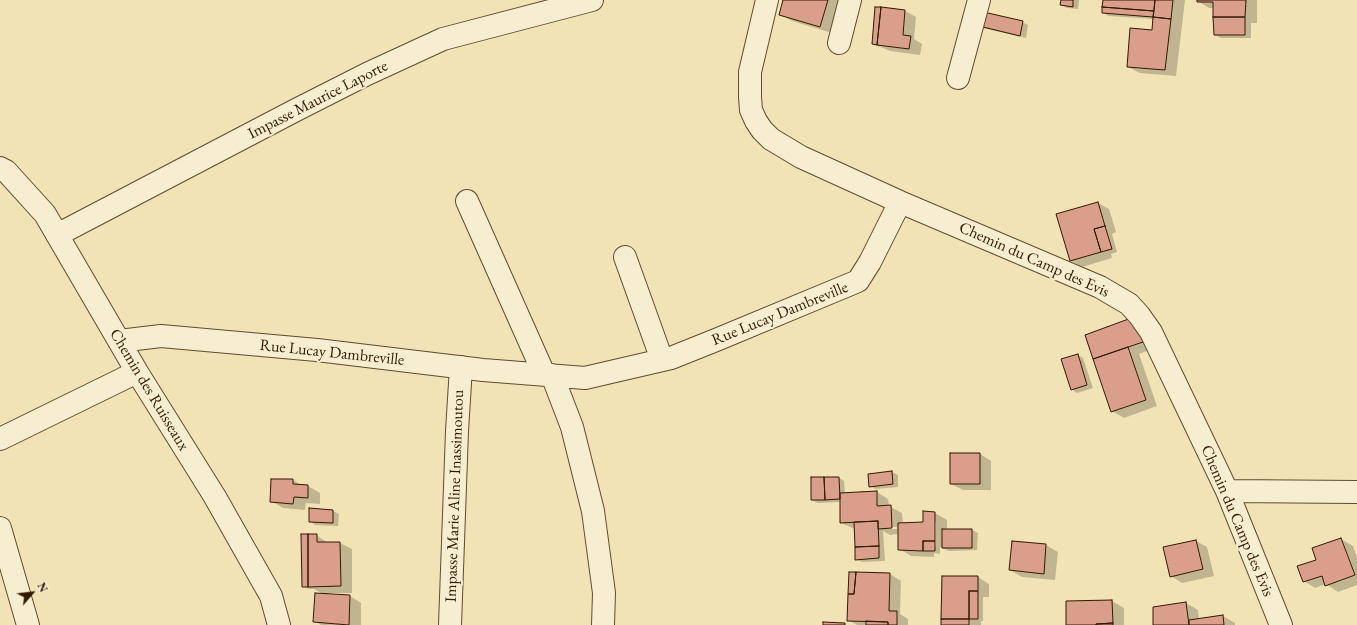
<!DOCTYPE html>
<html>
<head>
<meta charset="utf-8">
<style>
  body { margin:0 }
  #map { position:relative; width:1357px; height:625px; overflow:hidden; background:#f2e3b6; font-family:"EB Garamond",serif }
  canvas { display:block }
  .north { position:absolute; left:12px; top:573px; width:40px; height:40px; -webkit-text-stroke:3px #f7edd0; paint-order:stroke; rotate:62deg; font-size:11px; font-weight:700; line-height:16px; text-align:center; color:#321800 }
  .north::after { content:''; display:block; margin:auto; width:14px; height:18px; background:#321800; clip-path:polygon(50% 0,100% 100%,50% 72%,0 100%) }
</style>
</head>
<body>
<div id="map">
<canvas width="1357" height="625"></canvas>
<div class="north">N</div>
</div>
<script>
const context = document.querySelector('canvas').getContext('2d');
context.lineJoin = 'round';
function fillPath(path, color) { context.fillStyle = color; context.fill(path, 'evenodd'); }
const toPath = rows => new Path2D(rows.map(r => 'M' + r).join(''));
function stroke(path, color, width, dash) { context.strokeStyle = color; context.lineWidth = width; context.lineCap = dash ? 'butt' : 'round'; context.setLineDash(dash || []); context.stroke(path); }
function label(font, color, halo, rows, align = 'center') {
  context.font = font + ' "EB Garamond",serif'; context.lineWidth = 4; context.setLineDash([]); context.textBaseline = 'middle'; context.strokeStyle = halo; context.fillStyle = color; for (const [text, x, y, turn = 0] of rows) {
    context.save(); context.translate(x, y); context.rotate((+turn || 0) * Math.PI / 180); context.textAlign = isNaN(turn) ? turn : align; if (halo) context.strokeText(text, 0, 0); context.fillText(text, 0, 0); context.restore();
  }
}
const shadow = toPath([
  [784,0,840,0,832,33,792,21,780,14],
  [1062,0,1079,0,1078,9,1067,8,1061,5],
  [1104,0,1185,0,1176,76,1140,73,1128,67,1153,31,1154,19,1108,16,1103,12],
  [1198,0,1257,0,1257,23,1251,23,1251,38,1221,38,1215,35,1214,8,1209,8,1198,1],
  [905,11,916,17,914,39,922,44,920,55,890,51,873,44],
  [1022,22,1028,25,1026,38,982,28,976,25],
  [1098,203,1109,209,1116,232,1112,234,1117,252,1111,254,1112,258,1082,267,1070,260],
  [1146,325,1154,348,1139,354,1157,406,1124,418,1112,411,1086,335],
  [1078,355,1083,358,1093,388,1077,393,1071,389],
  [980,454,991,461,991,490,963,490,951,484],
  [892,472,898,475,898,487,876,489,870,486],
  [839,478,844,481,845,494,877,492,888,499,889,506,902,513,903,524,924,523,935,513,947,520,947,530,972,530,978,533,977,550,949,551,940,547,940,554,934,553,934,557,911,556,899,549,899,534,890,535,883,531,885,561,862,562,856,559,855,529,841,523,841,502,818,503,812,500],
  [934,522,936,522,936,546,934,546],
  [887,527,897,527,897,529,889,529],
  [272,480,293,480,303,486,308,486,320,493,320,504,306,503,305,510,283,508,271,501],
  [333,511,339,514,338,526,315,525,310,521],
  [316,535,328,543,340,543,352,549,352,593,328,593,328,595,350,596,361,603,361,625,321,625,314,621,323,594,314,589,309,589,303,586],
  [1341,539,1353,546,1357,557,1357,585,1338,592,1326,584,1315,588,1304,581,1317,560],
  [1196,541,1207,547,1214,576,1182,583,1171,576],
  [1013,542,1046,545,1058,552,1055,580,1022,577,1010,570],
  [890,574,901,581,900,614,908,619,908,625,857,625,848,620],
  [978,577,989,584,989,597,983,597,983,621,981,621,981,625,942,625],
  [1112,601,1124,608,1124,625,1067,625,1067,602],
  [1186,603,1198,610,1199,620,1223,616,1235,623,1235,625,1154,625]
]);
const building = toPath([
  [783,0,828,0,820,27,779,15,783,0],
  [1061,0,1073,0,1073,7,1060,5,1061,0],
  [1103,0,1155,0,1154,11,1102,7,1103,0],
  [1155,0,1173,0,1171,19,1153,17,1155,0],
  [1197,0,1246,0,1245,17,1213,17,1213,2,1197,2,1197,0],
  [875,7,881,7,877,45,872,44,875,7],
  [881,7,905,10,903,35,911,36,909,49,877,45,881,7],
  [1102,7,1154,11,1153,17,1102,13,1102,7],
  [979,11,1023,21,1020,36,975,25,979,11],
  [1153,17,1171,19,1165,70,1127,67,1130,28,1152,30,1153,17],
  [1213,17,1245,17,1245,35,1214,35,1213,17],
  [1098,202,1105,226,1094,229,1101,252,1070,261,1056,214,1098,202],
  [1105,226,1112,249,1101,252,1094,229,1105,226],
  [1134,317,1143,342,1093,359,1085,335,1134,317],
  [1128,347,1146,400,1111,412,1093,359,1128,347],
  [1078,354,1087,385,1071,390,1061,359,1078,354],
  [950,453,980,453,980,484,950,484,950,453],
  [892,471,893,484,869,487,868,474,892,471],
  [811,477,824,477,825,500,811,500,811,477],
  [824,477,839,477,840,499,825,500,824,477],
  [271,479,293,479,293,484,308,485,308,498,294,497,293,504,270,502,271,479],
  [877,491,877,506,891,505,892,528,878,529,878,521,840,523,840,493,877,491],
  [309,508,333,510,333,523,309,522,309,508],
  [923,511,935,512,935,541,923,541,923,551,898,550,898,523,923,522,923,511],
  [878,521,879,546,855,547,854,522,878,521],
  [942,529,972,529,972,548,942,548,942,529],
  [301,534,308,534,308,587,302,587,301,534],
  [308,534,317,534,317,542,340,542,341,586,308,587,308,534],
  [1341,538,1355,575,1325,586,1322,576,1303,582,1297,566,1316,560,1312,548,1341,538],
  [1196,540,1203,569,1170,577,1163,547,1196,540],
  [923,541,935,541,935,551,923,551,923,541],
  [1012,541,1046,544,1044,574,1009,570,1012,541],
  [879,546,879,558,855,560,855,547,879,546],
  [849,572,856,572,854,594,848,594,849,572],
  [856,572,890,573,889,611,897,611,897,625,888,625,888,622,847,621,848,594,854,594,856,572],
  [942,576,978,576,978,591,969,591,969,619,941,619,942,576],
  [969,591,978,591,978,619,969,619,969,591],
  [315,593,350,595,349,625,313,622,315,593],
  [1112,600,1113,623,1096,624,1096,625,1066,625,1066,601,1112,600],
  [1186,602,1189,625,1153,625,1153,607,1186,602],
  [1223,615,1224,625,1189,625,1189,620,1223,615],
  [941,619,969,619,969,625,941,625,941,619],
  [866,621,888,622,888,625,866,625,866,621],
  [823,622,845,623,845,625,823,625,823,622],
  [1113,623,1113,625,1096,625,1096,624,1113,623]
]);
const minor = toPath([
  [767,0,750,72,750,97,751,110,756,121,762,130,771,139,801,157,900,202,1100,287,1129,304,1139,315,1151,332,1227,491,1281,625],
  [839,43,850,0],
  [958,78,979,0],
  [0,168,6,171,45,214,137,372,215,497,271,596,279,625],
  [467,201,544,374],
  [57,235,296,110,367,74,443,39,592,0],
  [625,257,662,360],
  [119,341,161,336,317,350,483,370,585,378,671,358,716,340,858,281,870,262,900,202],
  [552,375,572,427,593,511,604,593,603,625],
  [0,439,137,372],
  [1227,491,1357,492],
  [0,528,28,625],
  [450,625,457,431,461,367]
]);
const streetNames = [
  ["Impasse Maurice Laporte",318,100,-27],
  ["Chemin du Camp des Evis",1034,260,24],
  ["Rue Lucay Dambreville",780,314,-22],
  ["Rue Lucay Dambreville",332,353,6],
  ["Chemin des Ruisseaux",149,390,59],
  ["Impasse Marie Aline Inassimoutou",455,496,-88],
  ["Chemin du Camp des Evis",1237,521,67]
];
fillPath(shadow, '#0003');
fillPath(building, '#da9f8b');
stroke(building, '#321800', 1);
stroke(minor, '#624b2e', 24);
stroke(minor, '#f7edd0', 22);
label('16px', '#321800', '#f7edd0', streetNames);
</script>
</body>
</html>
